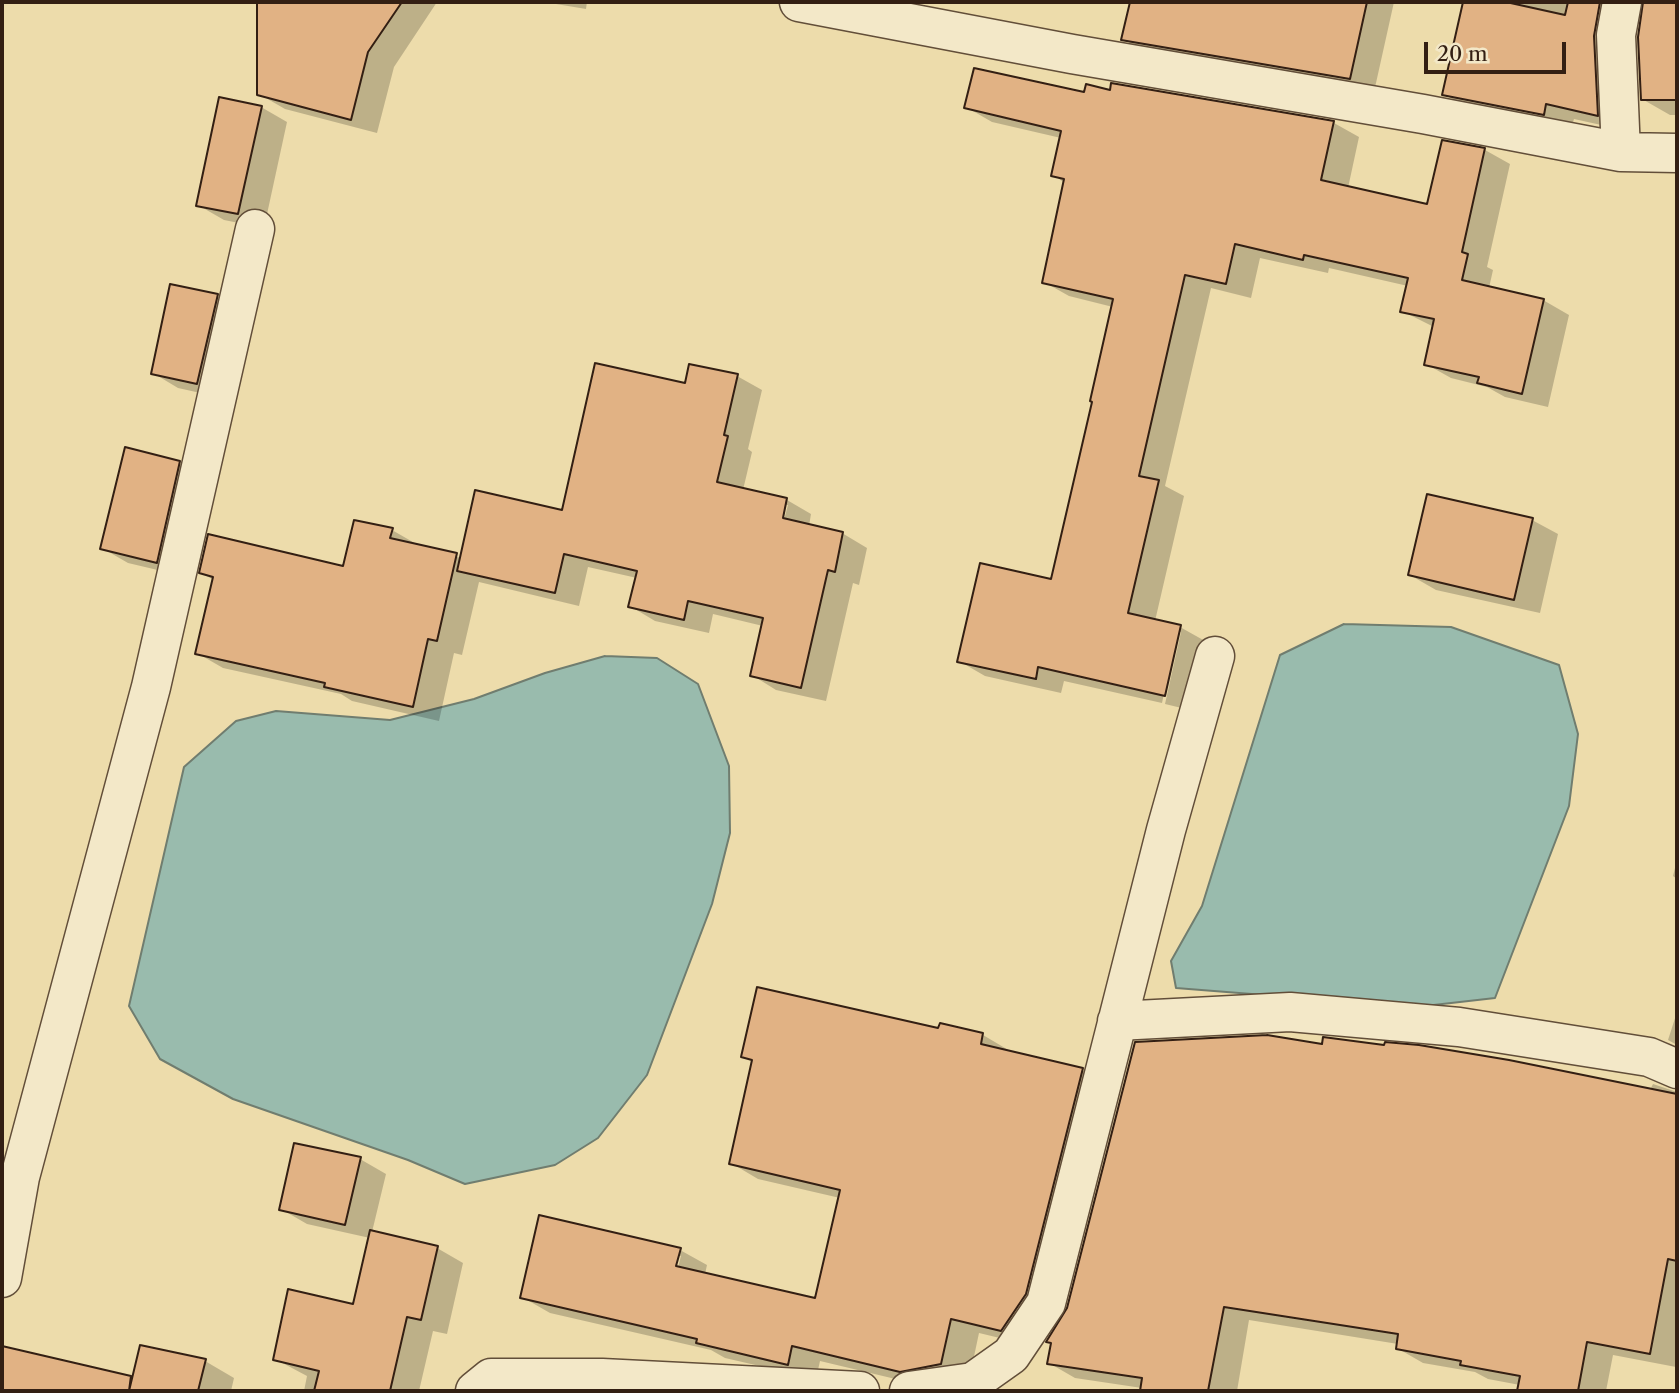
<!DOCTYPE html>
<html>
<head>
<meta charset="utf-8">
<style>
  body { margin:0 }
  #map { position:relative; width:1679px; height:1393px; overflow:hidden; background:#eddcab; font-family:"Libre Caslon Text",serif }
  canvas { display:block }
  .frame { position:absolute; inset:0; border:4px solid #331f13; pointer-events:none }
  .scale { position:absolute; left:1424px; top:42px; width:142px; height:32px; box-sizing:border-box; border:4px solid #331f13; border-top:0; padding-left:9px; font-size:21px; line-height:24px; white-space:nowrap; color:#331f13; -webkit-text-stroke:5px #f3e8c8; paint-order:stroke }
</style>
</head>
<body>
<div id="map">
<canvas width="1679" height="1393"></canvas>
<div class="frame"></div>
<div class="scale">20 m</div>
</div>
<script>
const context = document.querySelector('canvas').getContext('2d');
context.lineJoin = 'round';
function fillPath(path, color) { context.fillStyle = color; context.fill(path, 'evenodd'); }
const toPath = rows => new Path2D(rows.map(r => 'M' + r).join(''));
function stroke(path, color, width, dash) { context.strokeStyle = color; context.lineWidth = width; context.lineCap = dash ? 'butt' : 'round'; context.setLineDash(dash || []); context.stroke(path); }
const water = toPath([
  [1344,624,1451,627,1559,665,1578,734,1569,806,1495,998,1416,1007,1176,988,1171,961,1202,906,1280,655,1344,624],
  [605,656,657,658,698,684,729,766,730,833,712,904,647,1075,598,1138,555,1165,465,1184,408,1160,233,1099,160,1059,129,1006,184,767,236,721,276,711,390,720,474,699,545,673,605,656]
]);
const shadow = toPath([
  [258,2,437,2,394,67,377,133,285,109,259,94],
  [544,2,587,2,586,9],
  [1132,2,1394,2,1374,92,1147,53,1123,39],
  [1465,2,1635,2,1624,130,1574,119,1571,129,1471,110,1444,94],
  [1645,2,1677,2,1677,115,1670,115,1642,99],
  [1113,85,1334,123,1359,137,1348,188,1428,206,1485,150,1510,164,1487,267,1493,270,1489,288,1543,300,1569,315,1548,407,1505,397,1487,387,1451,378,1426,364,1434,327,1402,311,1408,286,1329,268,1328,273,1260,258,1251,298,1211,288,1165,486,1184,496,1155,621,1180,627,1205,641,1190,710,1165,704,1181,632,1177,632,1162,703,1064,681,1061,693,985,676,959,661,1052,581,1094,401,1113,307,1069,296,1044,282,1065,183,1053,175,1061,138,992,122,966,107,1111,92],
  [261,107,287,122,264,228,224,220,198,205],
  [217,296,243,311,223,398,178,388,153,373],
  [737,376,762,390,748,449,752,452,743,490,787,500,811,514,809,526,842,533,867,548,859,585,853,583,826,701,776,690,752,675,763,626,713,614,709,633,655,621,630,606,637,578,588,567,579,606,479,582,462,655,454,653,439,721,352,701,341,694,223,668,197,653,214,580,201,573,345,568,392,530,418,545,461,558,563,512,686,385],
  [784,505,788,505,782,527,779,526],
  [179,463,205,478,183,576,128,563,102,548],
  [1532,520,1558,534,1540,613,1436,590,1410,575],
  [1677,860,1677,879,1673,876],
  [1677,1012,1677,1045,1668,1040],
  [940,1031,983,1035,1010,1051,1010,1053,1082,1070,1110,1086,1029,1345,979,1333,969,1380,929,1387,820,1361,816,1379,725,1358,711,1350,550,1313,522,1297,680,1250,707,1265,705,1274,816,1300,840,1198,758,1179,731,1163,754,1062,743,1056],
  [677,1256,681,1256,676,1275,673,1274],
  [1653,1084,1677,1092,1676,1367,1613,1355,1606,1391,1519,1391,1520,1385,1488,1379,1475,1372,1423,1363,1397,1348,1398,1344,1249,1320,1237,1391,1141,1391,1142,1388,1075,1378,1049,1363,1650,1090],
  [360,1159,386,1174,372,1232,437,1248,463,1263,447,1334,433,1331,419,1391,304,1391,307,1376,275,1359,355,1306,370,1238,307,1224,281,1209],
  [3,1348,134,1379,205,1361,234,1378,231,1391,2,1391]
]);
const building = toPath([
  [257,2,402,2,368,52,351,120,257,95,257,2],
  [1130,2,1367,2,1350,79,1121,40,1130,2],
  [1463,2,1506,2,1565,15,1568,2,1600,2,1594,36,1598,116,1546,104,1544,115,1442,95,1463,2],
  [1643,2,1677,2,1677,100,1641,100,1638,37,1643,2],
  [974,68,1084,92,1086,84,1110,90,1111,83,1334,121,1321,180,1427,204,1442,140,1485,148,1462,252,1468,254,1462,280,1544,299,1522,394,1477,383,1479,377,1424,365,1434,319,1400,312,1408,278,1304,255,1303,260,1235,244,1226,284,1185,275,1139,476,1159,480,1128,613,1181,625,1165,696,1038,667,1036,679,957,662,980,563,1051,579,1092,402,1090,401,1113,299,1042,283,1064,179,1051,176,1061,131,964,108,974,68],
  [219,97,262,106,238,214,196,206,219,97],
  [170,284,218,294,197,384,151,374,170,284],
  [595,363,685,383,689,364,738,374,724,435,728,436,717,482,787,498,783,518,843,532,835,572,828,570,801,688,750,676,763,618,688,601,684,620,628,607,637,571,564,554,555,593,457,571,475,490,562,510,595,363],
  [125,447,180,461,157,563,100,549,125,447],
  [1427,494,1533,518,1514,600,1408,575,1427,494],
  [354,520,393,528,390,538,457,553,437,641,428,639,413,707,324,687,325,683,195,654,213,577,199,573,208,534,343,566,354,520],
  [757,987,938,1028,940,1023,983,1033,981,1044,1083,1068,1026,1294,1001,1331,951,1319,941,1364,900,1372,792,1346,788,1365,696,1343,697,1339,520,1298,539,1215,681,1248,676,1266,815,1298,840,1190,729,1164,752,1060,741,1057,757,987],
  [1267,1035,1322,1044,1323,1037,1384,1045,1385,1042,1419,1045,1509,1060,1677,1094,1677,1261,1668,1259,1650,1354,1587,1342,1578,1391,1517,1391,1520,1376,1460,1365,1461,1361,1396,1349,1398,1334,1224,1307,1208,1391,1140,1391,1142,1378,1047,1364,1051,1343,1046,1342,1067,1308,1135,1042,1267,1035],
  [294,1143,361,1157,345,1225,279,1210,294,1143],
  [370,1230,438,1246,421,1320,407,1317,390,1391,314,1391,319,1371,273,1360,288,1289,353,1304,370,1230],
  [140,1345,206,1359,198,1391,2,1391,2,1346,131,1376,129,1391,140,1345]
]);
const minor = toPath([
  [799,2,1072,54,1423,114,1621,152],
  [1622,2,1616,35,1621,152,1677,153],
  [1117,1021,1290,1012,1459,1027,1649,1057,1677,1069],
  [2,1278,20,1177,151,687,255,229],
  [475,1391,491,1378,602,1378,860,1391],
  [909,1391,973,1382,1011,1355,1046,1303,1166,830,1215,656]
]);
fillPath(water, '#99bbad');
stroke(water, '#707d6f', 2);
fillPath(shadow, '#0003');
fillPath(building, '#e1b284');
stroke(building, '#331f13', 2);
stroke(minor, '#624e39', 41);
stroke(minor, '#f3e8c8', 38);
</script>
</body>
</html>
